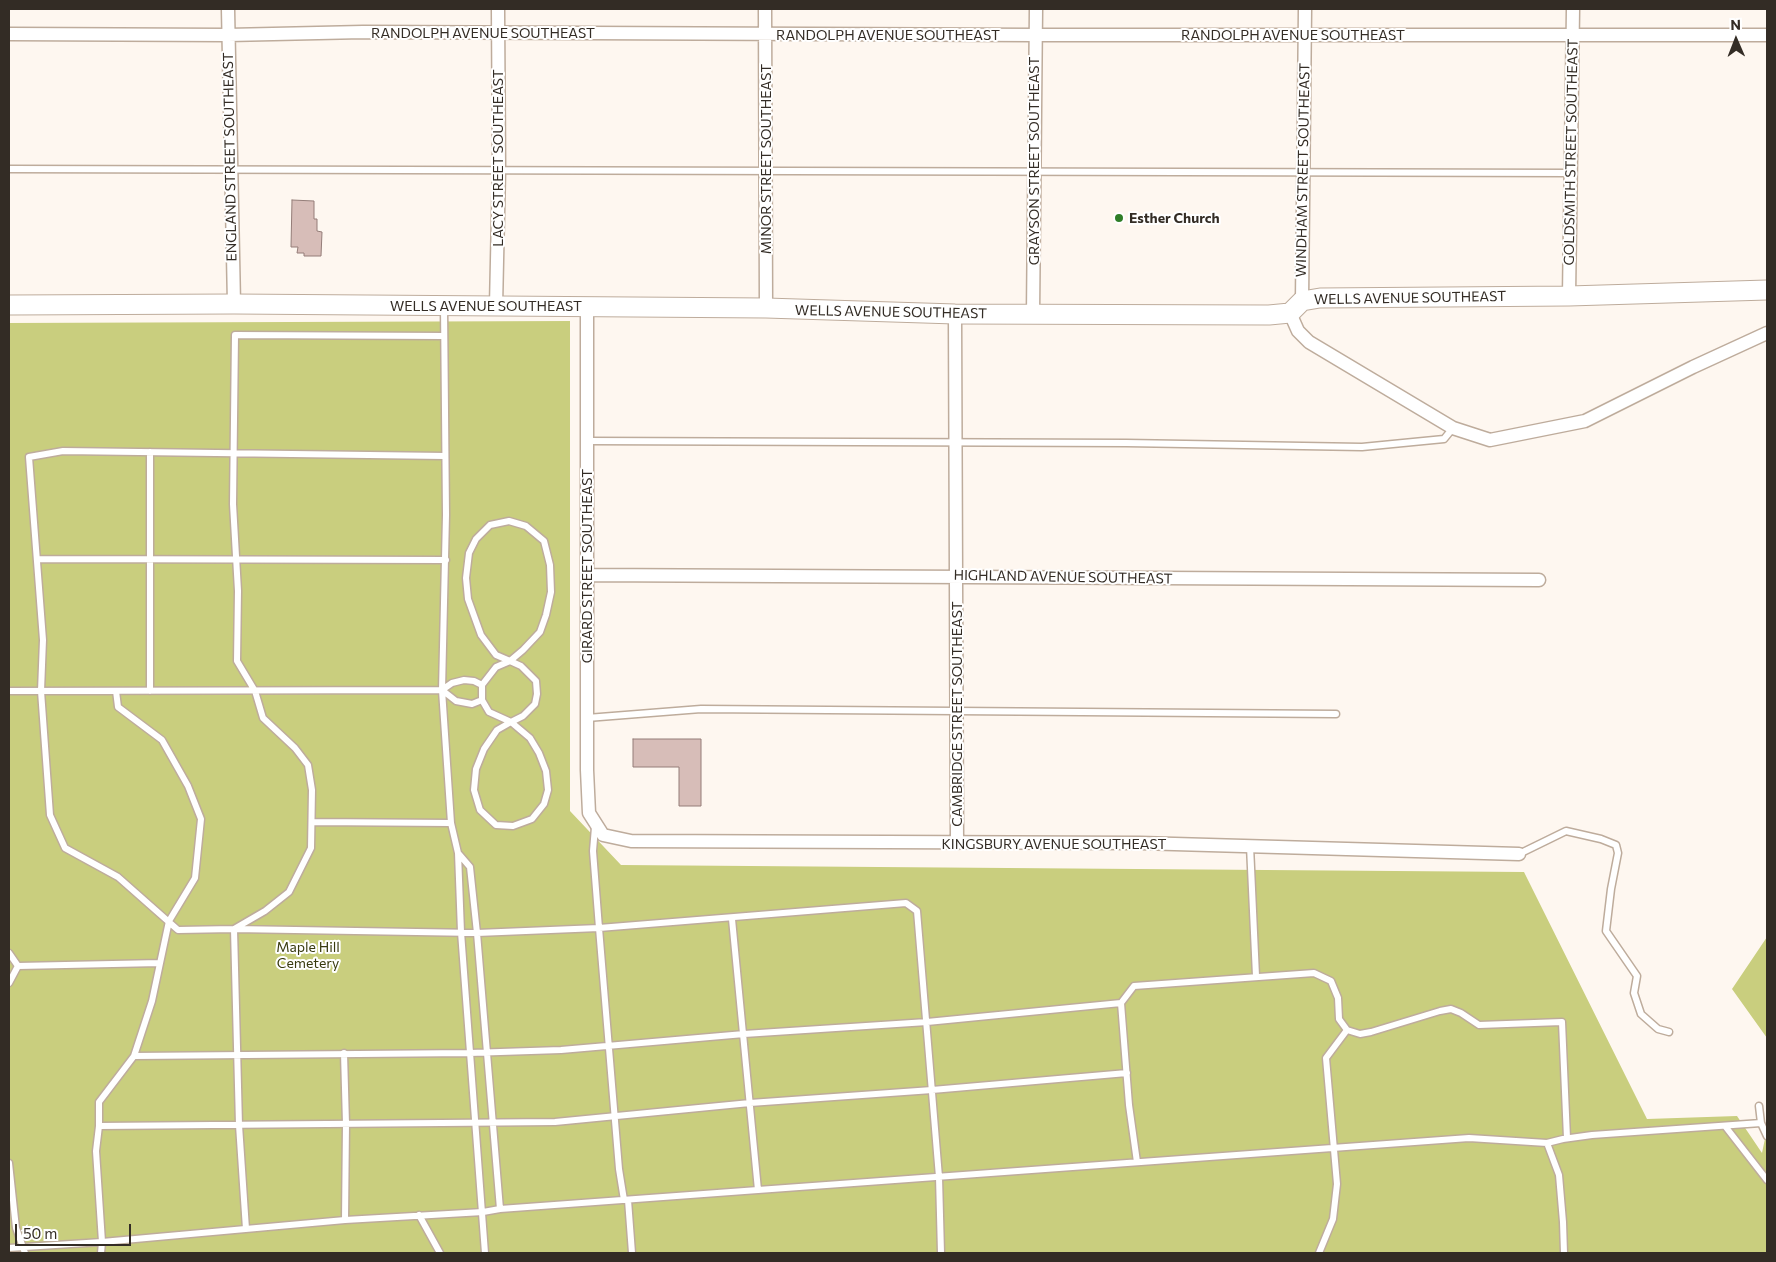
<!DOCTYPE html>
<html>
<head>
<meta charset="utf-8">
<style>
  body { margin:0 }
  #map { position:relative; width:1776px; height:1262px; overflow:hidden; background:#fef7f0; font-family:Commissioner,sans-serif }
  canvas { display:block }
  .frame { position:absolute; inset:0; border:10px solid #332c25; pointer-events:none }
  .north { position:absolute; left:1711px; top:15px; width:50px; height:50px; -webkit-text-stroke:4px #fff; paint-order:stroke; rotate:359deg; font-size:14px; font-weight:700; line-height:20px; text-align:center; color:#332c25 }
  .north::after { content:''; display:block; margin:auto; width:18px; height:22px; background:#332c25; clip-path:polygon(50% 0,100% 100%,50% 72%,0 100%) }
  .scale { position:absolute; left:15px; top:1224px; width:116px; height:22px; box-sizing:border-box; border:2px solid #332c25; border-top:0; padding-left:6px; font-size:15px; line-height:18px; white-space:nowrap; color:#332c25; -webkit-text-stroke:4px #fff; paint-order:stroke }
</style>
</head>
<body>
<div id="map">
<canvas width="1776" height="1262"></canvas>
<div class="frame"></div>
<div class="north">N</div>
<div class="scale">50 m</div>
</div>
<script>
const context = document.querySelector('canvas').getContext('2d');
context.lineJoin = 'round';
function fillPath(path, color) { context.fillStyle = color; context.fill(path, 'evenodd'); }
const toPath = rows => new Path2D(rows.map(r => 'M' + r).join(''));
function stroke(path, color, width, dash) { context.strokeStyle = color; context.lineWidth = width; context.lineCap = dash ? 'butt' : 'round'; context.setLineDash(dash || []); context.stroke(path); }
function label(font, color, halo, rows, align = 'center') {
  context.font = font + ' Commissioner,sans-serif'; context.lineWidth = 4; context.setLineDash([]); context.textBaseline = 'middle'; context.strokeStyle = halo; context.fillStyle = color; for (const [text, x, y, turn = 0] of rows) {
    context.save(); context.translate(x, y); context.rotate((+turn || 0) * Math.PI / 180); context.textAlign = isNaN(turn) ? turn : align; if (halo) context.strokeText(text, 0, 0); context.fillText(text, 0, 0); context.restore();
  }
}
const green = toPath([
  [570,321,570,811,621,865,1524,872,1647,1119,1737,1116,1762,1153,1767,1129,1767,1253,9,1253,9,323],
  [1767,937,1767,1038,1732,989]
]);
const building = toPath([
  [292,200,314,201,314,219,317,219,317,231,322,232,321,256,304,256,304,253,297,253,298,247,291,247,292,200],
  [633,739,701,739,701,806,679,806,679,767,633,767,633,739]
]);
const lane = toPath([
  [9,169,1572,173],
  [444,307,446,515,442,690,451,823,458,853,470,867,477,933,500,1209],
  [587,441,1126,443,1362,447,1444,439,1453,428],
  [150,452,150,691],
  [445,456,63,451,29,457,43,640,41,691,50,815,65,848,118,877,178,930,234,929,477,933,599,928,906,903,917,911,939,1177,941,1253],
  [509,521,526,526,544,541,550,565,551,592,546,615,540,632,523,650,510,661,496,655,481,635,468,599,466,578,469,553,476,539,490,525,509,521],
  [37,559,446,560],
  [482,685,496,667,510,661,521,666,536,681,537,694,535,704,523,716,511,722,489,712,482,700],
  [9,691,442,690,452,683,464,680,474,681,482,685,482,700,472,704,456,701,442,690],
  [587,718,701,709,1336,714],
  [511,722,530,738,539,753,546,771,548,790,544,804,532,819,513,826,496,825,480,810,474,790,476,769,484,749,497,730,511,722],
  [312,822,451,823],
  [595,827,593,851,599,928,619,1169,624,1200],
  [1250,846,1256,976],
  [458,853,461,932,485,1253],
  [1519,854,1566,831,1601,839,1616,845,1618,853,1611,889,1606,931,1637,976,1634,993,1641,1014,1658,1029,1669,1032],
  [732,919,758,1190],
  [9,953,18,966,9,983],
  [18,966,160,963],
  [1121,1003,1129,1105,1137,1162],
  [344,1053,346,1124,345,1220],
  [134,1056,470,1053,561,1050,744,1034,927,1022,1121,1003,1134,986,1314,973,1331,981,1338,998,1339,1019,1347,1030,1360,1034,1371,1032,1440,1011,1451,1009,1461,1013,1479,1025,1562,1022,1567,1138],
  [1759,1106,1761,1123,1767,1136],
  [99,1126,555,1122,750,1103,932,1090,1127,1073],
  [1725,1126,1767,1180],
  [1547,1143,1559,1175,1563,1222,1564,1253],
  [9,1163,16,1228,25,1253],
  [628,1200,632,1253],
  [419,1215,440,1253],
  [246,1229,239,1125,234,929,265,911,289,892,311,848,312,790,308,765,295,748,263,718,255,691,237,661,238,591,233,504,235,335,444,336],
  [9,1248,102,1242,345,1220,483,1212,500,1209,758,1190,1469,1138,1547,1143,1563,1139,1592,1135,1761,1123],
  [101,1253,102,1242,96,1151,99,1126,99,1102,134,1056,152,1001,169,921,195,878,201,819,188,786,162,740,118,707,116,691],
  [1319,1253,1333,1219,1337,1184,1326,1058,1347,1030]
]);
const street = toPath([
  [228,9,234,304],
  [765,9,766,308],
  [9,34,228,35,363,32,1035,35,1767,35],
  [1569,296,1573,9],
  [1302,301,1305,9],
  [496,306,499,170,498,9],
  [587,307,587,770,589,813,603,835,631,841,1140,843,1519,854],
  [1290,313,1298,331,1309,342,1453,428,1490,440,1585,421,1693,367,1767,333],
  [955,314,957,843],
  [1033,314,1036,9],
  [587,575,1539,580]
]);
const secondary = toPath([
  [9,305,234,304,766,308,955,314,1269,315,1290,313,1302,301,1320,298,1569,296,1767,290]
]);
const markers = [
  [1119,218,5,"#2f7e28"]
];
const streetNames = [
  ["RANDOLPH AVENUE SOUTHEAST",483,33],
  ["RANDOLPH AVENUE SOUTHEAST",888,35],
  ["RANDOLPH AVENUE SOUTHEAST",1293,35],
  ["GOLDSMITH STREET SOUTHEAST",1571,152,-89],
  ["ENGLAND STREET SOUTHEAST",230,157,-91],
  ["LACY STREET SOUTHEAST",498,158,-90],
  ["MINOR STREET SOUTHEAST",766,159,-90],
  ["GRAYSON STREET SOUTHEAST",1034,161,-90],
  ["WINDHAM STREET SOUTHEAST",1303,170,-89],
  ["WELLS AVENUE SOUTHEAST",1410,298,-1],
  ["WELLS AVENUE SOUTHEAST",486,306],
  ["WELLS AVENUE SOUTHEAST",891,312,1],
  ["GIRARD STREET SOUTHEAST",587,566,-90],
  ["HIGHLAND AVENUE SOUTHEAST",1063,577,1],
  ["CAMBRIDGE STREET SOUTHEAST",957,714,-90],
  ["KINGSBURY AVENUE SOUTHEAST",1054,844]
];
const poiNames = [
  ["Esther Church",1129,218]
];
const parkNames = [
  ["Maple Hill",308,947],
  ["Cemetery",308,963]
];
fillPath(green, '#c9ce7e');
fillPath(building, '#d7bdb8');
stroke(building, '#947d78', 1);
stroke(lane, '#beac9c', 9);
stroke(street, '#beac9c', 15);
stroke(secondary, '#beac9c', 21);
stroke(lane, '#fff', 6);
stroke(street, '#fff', 12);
stroke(secondary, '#fff', 19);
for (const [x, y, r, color] of markers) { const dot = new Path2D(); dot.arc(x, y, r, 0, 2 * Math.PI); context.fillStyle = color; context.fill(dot); stroke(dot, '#fff', 2); }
label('14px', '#332c25', '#fff', streetNames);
label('bold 14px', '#332c25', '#fff', poiNames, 'left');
label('14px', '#383a0e', '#fff', parkNames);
</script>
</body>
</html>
